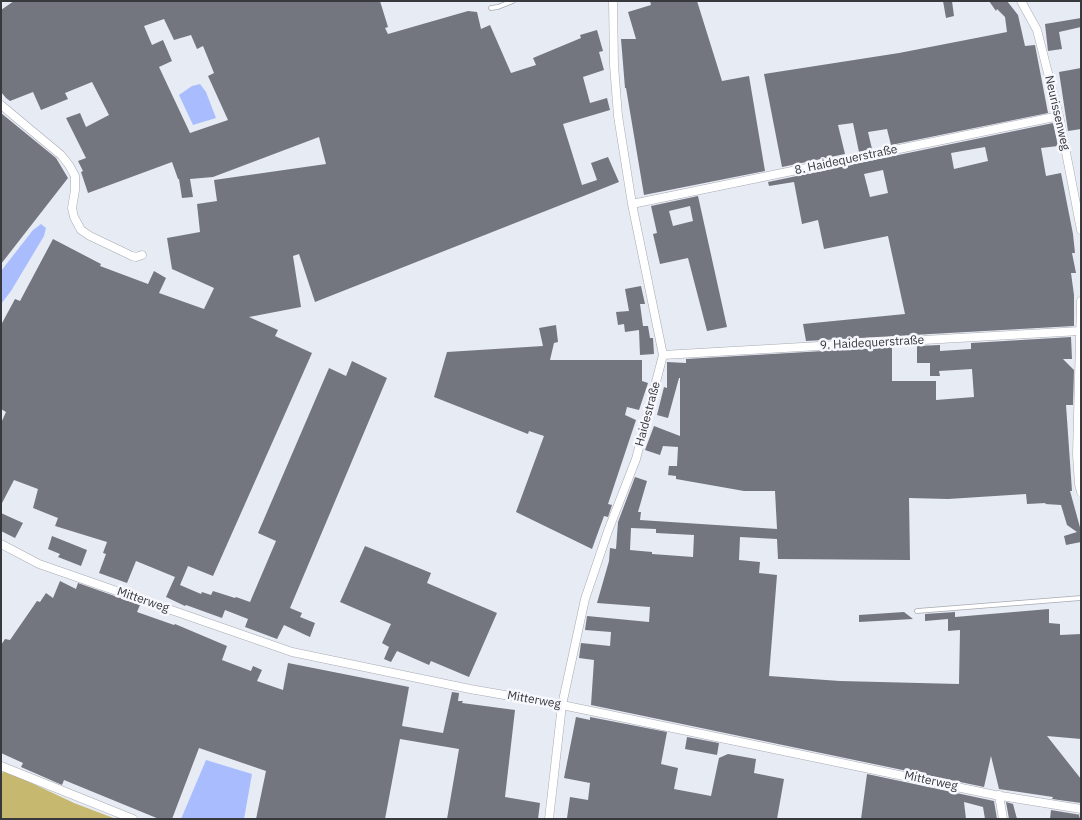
<!DOCTYPE html>
<html>
<head>
<meta charset="utf-8">
<style>
  body { margin:0 }
  #map { position:relative; width:1082px; height:820px; overflow:hidden; background:#e7ebf4; font-family:"IBM Plex Sans",sans-serif }
  canvas { display:block }
  .frame { position:absolute; inset:0; border:2px solid #38393d; pointer-events:none }
</style>
</head>
<body>
<div id="map">
<canvas width="1082" height="820"></canvas>
<div class="frame"></div>
</div>
<script>
const context = document.querySelector('canvas').getContext('2d');
context.lineJoin = 'round';
function fillPath(path, color) { context.fillStyle = color; context.fill(path, 'evenodd'); }
const toPath = rows => new Path2D(rows.map(r => 'M' + r).join(''));
function stroke(path, color, width, dash) { context.strokeStyle = color; context.lineWidth = width; context.lineCap = dash ? 'butt' : 'round'; context.setLineDash(dash || []); context.stroke(path); }
function label(font, color, halo, rows, align = 'center') {
  context.font = font + ' "IBM Plex Sans",sans-serif'; context.lineWidth = 5; context.setLineDash([]); context.textBaseline = 'middle'; context.strokeStyle = halo; context.fillStyle = color; for (const [text, x, y, turn = 0] of rows) {
    context.save(); context.translate(x, y); context.rotate((+turn || 0) * Math.PI / 180); context.textAlign = isNaN(turn) ? turn : align; if (halo) context.strokeText(text, 0, 0); context.fillText(text, 0, 0); context.restore();
  }
}
const forest = toPath([
  [4,770,74,803,116,819,1,819,1,775]
]);
const water = toPath([
  [200,84,206,92,216,118,193,125,179,95,192,86],
  [41,224,46,228,44,236,11,291,1,304,1,271,33,230],
  [206,760,252,774,244,819,181,819]
]);
const building = toPath([
  [14,1,380,1,388,27,385,28,388,34,468,11,477,12,481,29,490,25,511,73,536,65,533,58,581,38,580,35,597,30,603,51,599,52,604,70,583,77,590,103,607,98,610,110,563,124,582,185,597,180,591,163,608,157,619,182,315,302,299,254,293,256,301,307,249,317,278,330,275,336,312,353,213,576,188,566,180,585,201,594,202,592,211,595,213,591,235,598,236,597,250,602,276,541,258,533,329,368,346,376,352,361,387,378,290,608,302,613,300,617,315,623,310,637,284,625,277,639,245,627,248,619,225,610,222,618,186,605,185,606,166,597,175,577,136,561,127,583,99,573,106,554,103,553,107,542,55,526,58,518,33,508,38,489,14,480,1,505,1,423,6,412,1,409,1,325,15,299,20,301,53,239,101,264,100,266,148,284,154,271,166,278,159,293,204,309,214,288,172,269,167,238,200,232,197,204,217,201,214,180,326,164,319,137,213,177,190,179,193,197,182,198,179,179,178,179,172,162,88,193,81,172,83,171,78,161,86,158,66,118,80,113,86,127,109,115,92,82,65,93,68,99,41,110,33,92,10,101,6,98,1,92,1,10],
  [164,19,174,40,191,35,197,49,203,46,214,73,208,76,228,120,190,133,159,67,172,61,163,40,152,45,144,26],
  [650,1,697,1,722,81,749,76,765,171,644,195,626,88,625,88,621,39,636,39,628,12,651,5],
  [943,1,952,1,954,16,946,18],
  [989,1,1007,1,1018,15,1025,46,1035,45,1048,113,891,145,887,129,868,132,872,149,859,152,853,123,838,125,845,154,782,167,764,74,899,53,1007,32,1005,17,997,9,996,11],
  [1081,18,1081,27,1059,32,1062,49,1048,51,1045,24],
  [1081,68,1081,129,1068,131,1059,72],
  [1,113,56,158,68,178,1,264],
  [1053,123,1058,146,1041,148,1046,176,1061,173,1073,234,1075,253,1072,253,1076,273,1071,273,1074,295,1074,326,806,341,803,324,905,314,888,236,824,249,818,220,802,224,794,182,769,186,768,182],
  [985,147,988,161,954,169,951,153],
  [883,170,888,193,870,197,864,174],
  [698,196,727,327,707,331,688,258,660,264,653,234,657,233,651,206],
  [690,206,693,221,673,226,669,211],
  [641,286,645,304,640,304,643,326,648,326,650,338,653,338,654,354,640,355,639,330,625,332,624,324,618,325,616,312,629,311,625,289],
  [556,325,558,342,554,343,550,360,642,360,642,381,648,383,639,410,627,407,625,415,636,420,608,504,612,505,608,517,604,516,592,549,516,512,544,436,529,431,528,434,434,397,447,352,543,346,539,328],
  [1071,337,1072,359,1063,359,1074,370,1073,405,1066,405,1072,491,1070,491,1081,531,1081,542,1066,545,1064,536,1077,532,1067,525,1061,505,1045,504,1046,503,1027,504,1026,494,948,499,909,498,910,560,778,559,777,539,740,537,739,560,760,562,759,573,777,575,769,676,840,681,959,684,960,630,948,631,948,619,925,621,925,614,955,612,955,617,1049,609,1049,623,1060,624,1060,635,1081,634,1081,739,1047,736,1081,779,1081,803,1052,799,1053,797,999,789,991,756,984,787,591,705,594,660,579,658,581,643,610,646,611,632,585,630,587,616,649,622,650,607,597,603,609,561,610,548,616,549,618,522,635,477,647,481,638,512,641,512,640,520,777,529,775,491,744,491,676,479,676,476,668,475,669,466,677,466,678,447,663,446,660,455,645,450,654,426,680,436,680,378,679,378,668,418,657,415,664,387,667,388,667,362,686,363,686,359,892,347,892,381,936,381,936,400,974,397,972,369,939,371,940,376,930,376,930,363,917,363,917,346,940,345,940,351,971,349,971,343],
  [631,528,656,529,656,533,694,535,693,557,652,554,652,552,630,550],
  [1,513,23,523,15,538,1,531],
  [52,536,87,550,81,566,58,557,60,554,48,549],
  [365,546,431,573,427,583,497,613,469,677,431,661,429,665,397,651,391,662,384,659,389,647,382,643,391,624,340,602],
  [60,581,76,589,78,583,140,605,137,612,174,625,175,624,227,646,222,660,251,671,253,666,262,670,257,681,283,690,288,663,409,687,402,726,443,733,452,692,459,693,458,701,463,701,462,703,515,710,505,797,540,803,538,819,447,819,459,749,400,739,385,819,256,819,266,771,199,748,172,819,159,819,64,780,62,785,21,767,23,763,1,753,1,645,5,639,10,640,37,601,40,602,46,593,53,598],
  [904,612,913,619,859,622,859,615],
  [576,717,590,720,590,717,667,732,661,764,678,768,674,789,711,796,719,758,728,754,756,759,754,773,784,779,777,819,567,818,570,797,588,800,590,783,564,778],
  [687,737,719,743,717,755,685,749],
  [867,774,994,801,997,819,985,819,983,807,964,802,966,819,861,819],
  [1006,802,1013,804,1017,819,1009,819],
  [1051,810,1081,815,1079,815,1080,819,1050,819]
]);
const service = toPath([
  [491,8,498,7,513,1],
  [917,611,1081,598]
]);
const minor = toPath([
  [1021,1,1037,30,1059,116,1081,230],
  [1,105,61,155,69,165,75,176,75,190,72,208,74,217,81,230,90,236,132,256,136,257,142,255],
  [632,204,1059,116],
  [1081,301,1077,455,1079,484,1081,492],
  [663,355,1080,331],
  [1,544,39,564,292,652,470,689,562,705,995,795,1081,809],
  [1,766,133,819],
  [999,795,1003,819],
  [549,819,562,705,585,599,608,531,636,459,663,355,632,204,618,116,614,65,613,1]
]);
const streetNames = [
  ["Neurissenweg",1057,113,77],
  ["8. Haidequerstraße",846,160,-12],
  ["9. Haidequerstraße",872,343,-3],
  ["Haidestraße",648,414,-75],
  ["Mitterweg",143,600,19],
  ["Mitterweg",534,700,10],
  ["Mitterweg",931,781,12]
];
fillPath(forest, '#c7b86f');
fillPath(water, '#a9bdfe');
fillPath(building, '#73767f');
stroke(service, '#a7aab3', 5.5);
stroke(minor, '#a7aab3', 9);
stroke(service, '#fff', 4);
stroke(minor, '#fff', 8);
label('12px', '#38393d', '#f6f8fe', streetNames);
</script>
</body>
</html>
